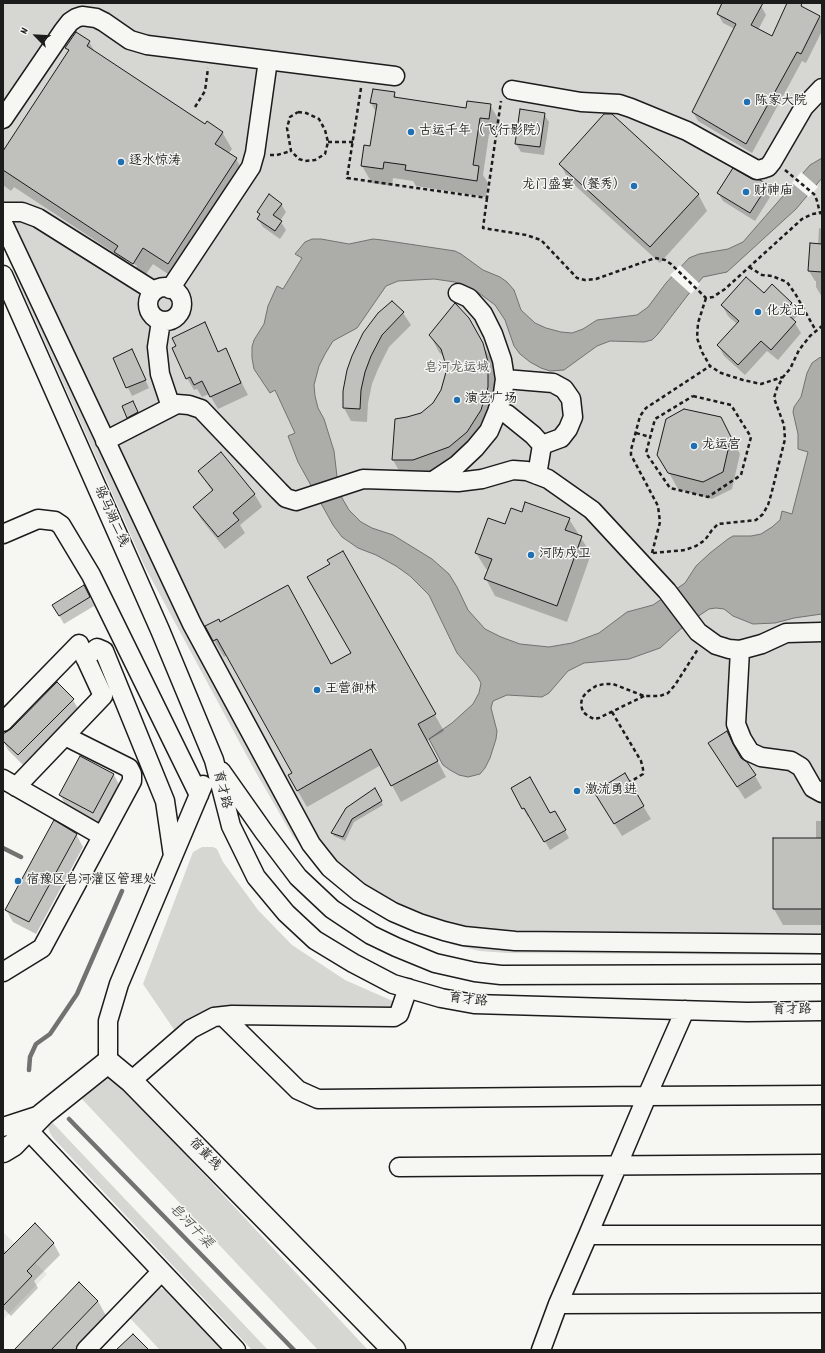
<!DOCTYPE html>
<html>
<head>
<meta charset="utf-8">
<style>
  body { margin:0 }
  #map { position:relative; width:825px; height:1353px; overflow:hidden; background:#f6f6f2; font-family:Dekko,sans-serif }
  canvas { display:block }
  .frame { position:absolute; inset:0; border:4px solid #1c1c1c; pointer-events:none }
  .north { position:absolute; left:16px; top:16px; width:40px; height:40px; -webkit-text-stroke:3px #f6f6f2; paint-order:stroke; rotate:294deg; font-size:11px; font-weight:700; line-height:16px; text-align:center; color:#1c1c1c }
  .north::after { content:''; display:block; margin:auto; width:14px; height:18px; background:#1c1c1c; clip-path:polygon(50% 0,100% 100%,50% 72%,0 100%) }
</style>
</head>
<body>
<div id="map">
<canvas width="825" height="1353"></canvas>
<div class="frame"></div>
<div class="north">N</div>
</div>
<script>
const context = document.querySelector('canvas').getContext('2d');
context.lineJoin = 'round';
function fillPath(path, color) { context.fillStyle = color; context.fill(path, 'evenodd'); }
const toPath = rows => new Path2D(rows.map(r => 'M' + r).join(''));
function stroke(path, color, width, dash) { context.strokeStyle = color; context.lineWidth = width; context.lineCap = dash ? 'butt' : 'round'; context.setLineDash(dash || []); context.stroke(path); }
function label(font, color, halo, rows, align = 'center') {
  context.font = font + ' Dekko,"LXGW WenKai TC",sans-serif'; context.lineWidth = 3; context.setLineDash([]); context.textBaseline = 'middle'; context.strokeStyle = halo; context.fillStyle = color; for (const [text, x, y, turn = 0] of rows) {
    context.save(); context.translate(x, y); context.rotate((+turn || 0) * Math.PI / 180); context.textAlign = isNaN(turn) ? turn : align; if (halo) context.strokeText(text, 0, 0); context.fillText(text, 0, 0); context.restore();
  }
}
const built = toPath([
  [3,1232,47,1274,3,1320]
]);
const green = toPath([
  [3,3,822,3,822,955,507,953,480,951,454,945,404,927,382,916,365,905,322,871,307,854,292,835,254,769,145,567,3,248],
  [202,847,213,847,217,849,223,862,258,910,292,945,345,980,395,1002,393,1011,241,1007,175,1031,143,984,193,852],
  [104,1074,113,1077,368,1350,318,1350,81,1098,97,1078],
  [51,1121,268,1350,252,1350,54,1139,50,1133,48,1127],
  [154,1288,160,1288,167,1291,225,1350,160,1350,128,1316]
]);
const water = toPath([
  [822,158,822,178,796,209,727,272,703,277,687,296,658,334,652,340,644,342,610,341,597,346,564,370,550,371,541,368,530,362,520,354,514,346,505,320,495,305,479,293,455,282,434,279,398,281,386,286,357,328,333,341,325,354,319,366,314,385,315,396,318,408,324,419,334,451,338,485,342,498,349,510,361,522,372,528,393,535,432,559,449,574,457,587,468,610,485,629,501,637,520,644,549,647,572,643,599,633,627,612,653,605,685,583,696,566,710,553,728,539,733,536,751,536,761,534,772,527,780,520,782,511,792,514,808,452,798,449,798,434,793,412,794,407,801,397,807,373,812,363,819,358,822,357,822,614,794,618,775,623,753,624,733,616,724,609,716,608,709,609,685,625,660,648,629,659,584,663,568,671,549,693,542,697,507,695,493,701,491,708,497,731,496,739,490,758,485,768,480,774,468,777,459,775,450,770,443,765,429,739,452,723,473,704,479,693,481,683,477,676,457,653,429,595,410,576,396,566,376,555,358,548,342,537,333,525,298,462,288,436,295,433,275,390,270,393,254,369,252,358,252,347,254,340,264,324,268,306,277,286,283,289,302,258,295,254,305,242,312,239,321,239,349,244,373,239,382,240,455,251,461,254,483,270,500,277,507,282,514,290,521,310,535,323,546,328,561,332,572,333,583,329,597,320,637,315,648,307,666,283,689,258,699,254,728,249,743,242,810,165,822,158]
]);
const pier = toPath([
  [801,172,818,187,809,197,792,183],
  [680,265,700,284,691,294,670,275]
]);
const shadow = toPath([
  [723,3,754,3,761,6,766,15,758,30,772,37,788,3,794,3,820,17,822,21,822,31,806,63,802,61,752,153,698,121,693,112,735,29,723,23,718,14],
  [76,33,89,42,95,52,206,125,222,132,232,149,228,154,236,159,246,176,177,280,153,264,142,280,124,268,116,254,14,187,11,191,3,185,3,153,69,52,67,48],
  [125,258,137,266,136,268,125,260],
  [394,93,397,99,467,109,490,105,500,122,498,135,489,134,483,175,488,183,486,197,416,186,413,181,393,178,392,186,372,183,362,166,371,147,376,112,371,103],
  [544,114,549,122,544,155,521,152,516,144],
  [560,164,698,194,707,211,660,263,569,180],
  [752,180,767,186,772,194,755,221,723,201,718,193],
  [281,204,286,212,280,221,286,230,280,239,263,227,258,219,260,216,258,212],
  [819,228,822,229,822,297,816,287,816,281,815,281,809,271,810,244,818,245],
  [772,285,792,304,798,315,793,320,801,333,778,360,767,351,745,375,724,356,718,345,737,324,728,316,722,305,764,294],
  [392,302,403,313,411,325,389,347,378,369,372,384,368,403,367,422,351,421,344,408,344,391],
  [204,324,219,353,225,350,248,395,218,409,209,394,202,397,197,389,194,390,187,378],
  [430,335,478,336,492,361,497,380,497,404,476,449,423,476,402,476,393,460,422,413,434,404,442,390,447,372,445,358,439,352],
  [114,359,136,359,149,388,132,396],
  [135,406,139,416,130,421,128,417],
  [730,435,740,454,732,489,712,499,678,489,659,455],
  [221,454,255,495,262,507,240,525,245,533,225,549,201,519,194,507,213,492,199,472],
  [569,519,591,554,567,622,495,596,486,579,489,570,486,569,476,553,506,525],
  [342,553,444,731,427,741,446,777,401,802,381,765,307,807,289,776,293,773,227,655,224,657,206,627,220,623,332,665,352,653,331,564],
  [88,594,94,606,64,624,53,605],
  [73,700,80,712,25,767,8,750,3,741,3,736],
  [727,733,739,755,755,776,762,788,745,799,717,756],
  [80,757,114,775,121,788,101,825,67,807,60,795],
  [624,775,651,819,622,836,603,805],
  [512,788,550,815,554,812,569,838,550,850,530,815,528,817],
  [377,793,383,805,354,822,345,841,334,836,332,833],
  [816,821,822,821,822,925,783,925,774,909,816,839],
  [76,834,83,847,36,934,13,922,6,910],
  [35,1225,54,1244,60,1255,34,1281,38,1288,11,1316,3,1308,3,1249,7,1253],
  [98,1301,111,1325,88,1350,15,1350]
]);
const stream = toPath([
  [3,848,21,857],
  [29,1070,30,1057,36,1044,50,1034,77,994,122,891],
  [69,1119,294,1350]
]);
const building = toPath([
  [722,3,763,3,751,25,772,36,787,3,802,3,801,6,820,16,801,54,797,52,746,144,692,112,736,24,717,14,722,3],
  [76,32,90,41,87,46,205,124,207,121,223,132,215,144,237,158,168,264,143,248,133,264,114,252,118,246,3,170,3,151,69,50,65,48,76,32],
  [373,89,395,92,394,97,466,108,467,101,491,104,489,119,480,118,473,165,479,166,477,181,405,170,406,165,384,162,383,169,361,166,364,145,370,146,377,104,370,103,373,89],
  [520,109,545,113,540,147,515,144,520,109],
  [604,114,612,114,699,194,650,247,559,164,604,114],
  [733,168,752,179,760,180,768,185,750,213,717,193,733,168],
  [269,194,282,204,273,215,282,221,275,231,257,219,260,214,257,212,269,194],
  [810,243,822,244,822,272,808,271,810,243],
  [746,277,764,293,772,284,792,303,784,311,796,322,771,350,761,341,738,365,717,345,739,321,721,305,746,277],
  [392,301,404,312,382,335,371,356,365,372,361,390,360,409,343,408,343,391,347,370,352,356,363,333,378,313,392,301],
  [455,303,469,318,483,343,488,362,488,387,481,410,467,432,449,447,413,460,392,460,395,419,407,417,421,413,433,403,441,390,446,372,445,362,441,349,429,335,455,303],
  [205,322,218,352,226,348,241,383,210,397,202,381,194,385,190,377,186,379,172,348,176,346,172,338,205,322],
  [132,349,146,380,126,388,113,358,132,349],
  [133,401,138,412,127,418,122,406,133,401],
  [684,409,721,417,731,437,723,472,703,482,668,473,657,455,666,419,684,409],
  [221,452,255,494,233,513,239,520,218,537,193,507,213,490,198,471,221,452],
  [525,502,570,518,565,530,582,536,557,606,484,579,492,559,475,553,488,518,505,524,511,508,522,512,525,502],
  [343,551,436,714,418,724,438,761,391,786,371,749,297,791,288,775,292,773,217,639,213,641,205,626,219,619,220,622,288,585,331,664,351,653,307,577,330,564,327,560,343,551],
  [84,585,90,597,59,616,52,605,84,585],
  [57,682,74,699,18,755,3,741,3,734,11,729,57,682],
  [727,731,733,744,741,758,747,762,756,775,737,787,708,743,727,731],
  [80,756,114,774,93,813,59,795,80,756],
  [625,773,644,806,614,824,594,792,625,773],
  [530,777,550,813,555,811,566,830,544,842,524,808,522,809,511,788,530,777],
  [375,788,382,801,352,819,343,837,331,833,346,808,375,788],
  [54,820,77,834,29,922,5,910,54,820],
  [773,838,822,838,822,909,773,909,773,838],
  [35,1223,54,1243,27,1271,32,1276,3,1306,3,1255,35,1223],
  [79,1282,98,1301,51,1350,14,1350,79,1282],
  [133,1334,149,1350,116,1350,133,1334]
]);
const path = toPath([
  [361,88,347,178,487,198,501,101],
  [195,107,205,91,208,68],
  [298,112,306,113,319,119,325,130,328,142,325,154,315,160,305,161,299,159,291,151,287,128,290,117,298,112],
  [328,142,353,142],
  [270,155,277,155,291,151],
  [785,170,815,195,817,201,820,213],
  [487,198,483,228,526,235,541,240,577,278,585,280,596,279,655,258,665,260,671,264,706,298,713,297,725,289,802,219,812,214,822,213],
  [749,267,762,275,772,276,787,282,796,295,816,331],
  [706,298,698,323,697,338,702,352,710,366,721,373,743,380,761,384,783,377],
  [693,396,731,405,751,437,741,475,708,497,670,488,646,453,655,419,693,396],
  [636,433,650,437],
  [652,553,660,522,658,506,631,455,631,450,640,416,646,408,710,366],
  [653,553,685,550,696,546,705,540,712,530,718,524,756,520,763,514,768,505,771,495,785,439,784,425,774,398,777,388,783,377,790,369,799,350,810,336,822,326],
  [644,696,599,718,594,719,588,716,583,712,581,705,582,698,587,692,596,686,604,684,613,684,644,696,660,696,668,693,675,685,698,649],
  [612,712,641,761,643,769,643,774,630,782]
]);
const minor = toPath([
  [512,90,581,102,619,104,631,108,687,131,757,170,762,169,768,167,772,162,804,107,822,88],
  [3,119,63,31,70,22,76,18,82,16,96,18,104,22,130,40,147,45,395,76],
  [3,212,22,212,38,218,154,291],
  [3,223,192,624,311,844,330,868,359,892,393,912,419,923,444,931,464,936,515,941,822,944],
  [3,275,160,630,214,760,231,826,256,877,286,913,315,940,353,963,393,984,441,998,474,1004,747,1012,822,1011],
  '148 304a17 17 0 1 1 34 0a17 17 0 1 1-34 0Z',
  [170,289,251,167,255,153,268,60],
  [161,321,157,347,160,374,171,407],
  [505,379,553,383,564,389,571,399,573,417,568,429,561,438,542,445,537,475],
  [497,412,507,414,533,435,542,445],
  [105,441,177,404,189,405,201,409,279,491,286,498,296,501,363,479,458,482,482,479,513,470,527,471,548,479,592,510,667,591,698,632,716,645,729,649,740,650,762,644,786,633,822,632],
  [433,481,457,465,475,448,489,431,497,412,503,393,505,379,502,360,493,334,483,314,469,298,458,293],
  [3,534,38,519,55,521,61,525,91,575,199,795],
  [740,650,736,724,742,739,750,752,761,757,791,761,801,767,813,788,822,793],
  [85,658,97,648,104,651,165,801,173,856],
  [3,722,79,644,103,696,16,787],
  [221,771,264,832,298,877,332,909,371,935,396,947,435,963,475,972,501,975,822,974],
  [3,779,102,836],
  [3,972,42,948,132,781,132,774,129,768,65,736],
  [223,1016,298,1090,318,1099,647,1096,822,1095],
  [108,1062,108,1021,119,984,203,785],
  [131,1081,191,1029,214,1017,232,1015,394,1017,399,1014,408,988],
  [3,1127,43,1114],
  [28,1130,236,1350],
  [399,1167,822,1164],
  [588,1235,822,1235],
  [558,1304,822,1303],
  [86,1350,161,1272],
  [541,1350,558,1304,588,1235,647,1096,685,1010]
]);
const major = toPath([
  [3,1151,13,1145,43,1114,108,1062,131,1081,394,1350]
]);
const markers = [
  [747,102,4,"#1f6fb2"],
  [411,132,4,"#1f6fb2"],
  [121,162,4,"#1f6fb2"],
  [634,186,4,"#1f6fb2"],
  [746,192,4,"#1f6fb2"],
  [758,312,4,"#1f6fb2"],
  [457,400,4,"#1f6fb2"],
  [694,446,4,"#1f6fb2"],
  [531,555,4,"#1f6fb2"],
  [317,690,4,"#1f6fb2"],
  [577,791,4,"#1f6fb2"],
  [18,881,4,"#1f6fb2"]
];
const poiNames = [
  ["陈家大院",755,102],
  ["古运千年（飞行影院）",419,132],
  ["逐水惊涛",129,162],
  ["龙门盛宴（餐秀）",626,186,"right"],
  ["财神庙",754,192],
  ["化龙记",766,312],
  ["演艺广场",465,400],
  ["龙运宫",702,446],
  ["河防戍卫",539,555],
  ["王营御林",325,690],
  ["激流勇进",585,791],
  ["宿豫区皂河灌区管理处",26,881]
];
const parkNames = [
  ["皂河龙运城",457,369]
];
const streetNames = [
  ["骆马湖二线",110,517,66],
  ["育才路",221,790,76],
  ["育才路",468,1001,7],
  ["育才路",792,1011,-1],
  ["宿黄线",204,1155,46]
];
const waterNames = [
  ["皂河干渠",190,1227,46]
];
fillPath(built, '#e6e6e2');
fillPath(green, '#d6d6d2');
fillPath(water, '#acaca9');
stroke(water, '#727271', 1);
fillPath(pier, '#f6f6f2');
fillPath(shadow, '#0003');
stroke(stream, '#727271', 4.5);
fillPath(building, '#c0c0bd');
stroke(building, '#1c1c1c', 1);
stroke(minor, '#1c1c1c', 21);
stroke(major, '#1c1c1c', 25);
stroke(path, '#1c1c1c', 2.5, [4, 3]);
stroke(minor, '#f6f6f2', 18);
stroke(major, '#f6f6f2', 22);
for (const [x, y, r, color] of markers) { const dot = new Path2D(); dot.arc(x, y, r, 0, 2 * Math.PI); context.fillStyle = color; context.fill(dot); stroke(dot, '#f6f6f2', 1.5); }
label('13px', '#1c1c1c', '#f6f6f2', poiNames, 'left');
label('13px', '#545453', '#f6f6f2', parkNames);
label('13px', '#1c1c1c', '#f6f6f2', streetNames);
label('italic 14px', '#565654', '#f6f6f2', waterNames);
</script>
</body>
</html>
